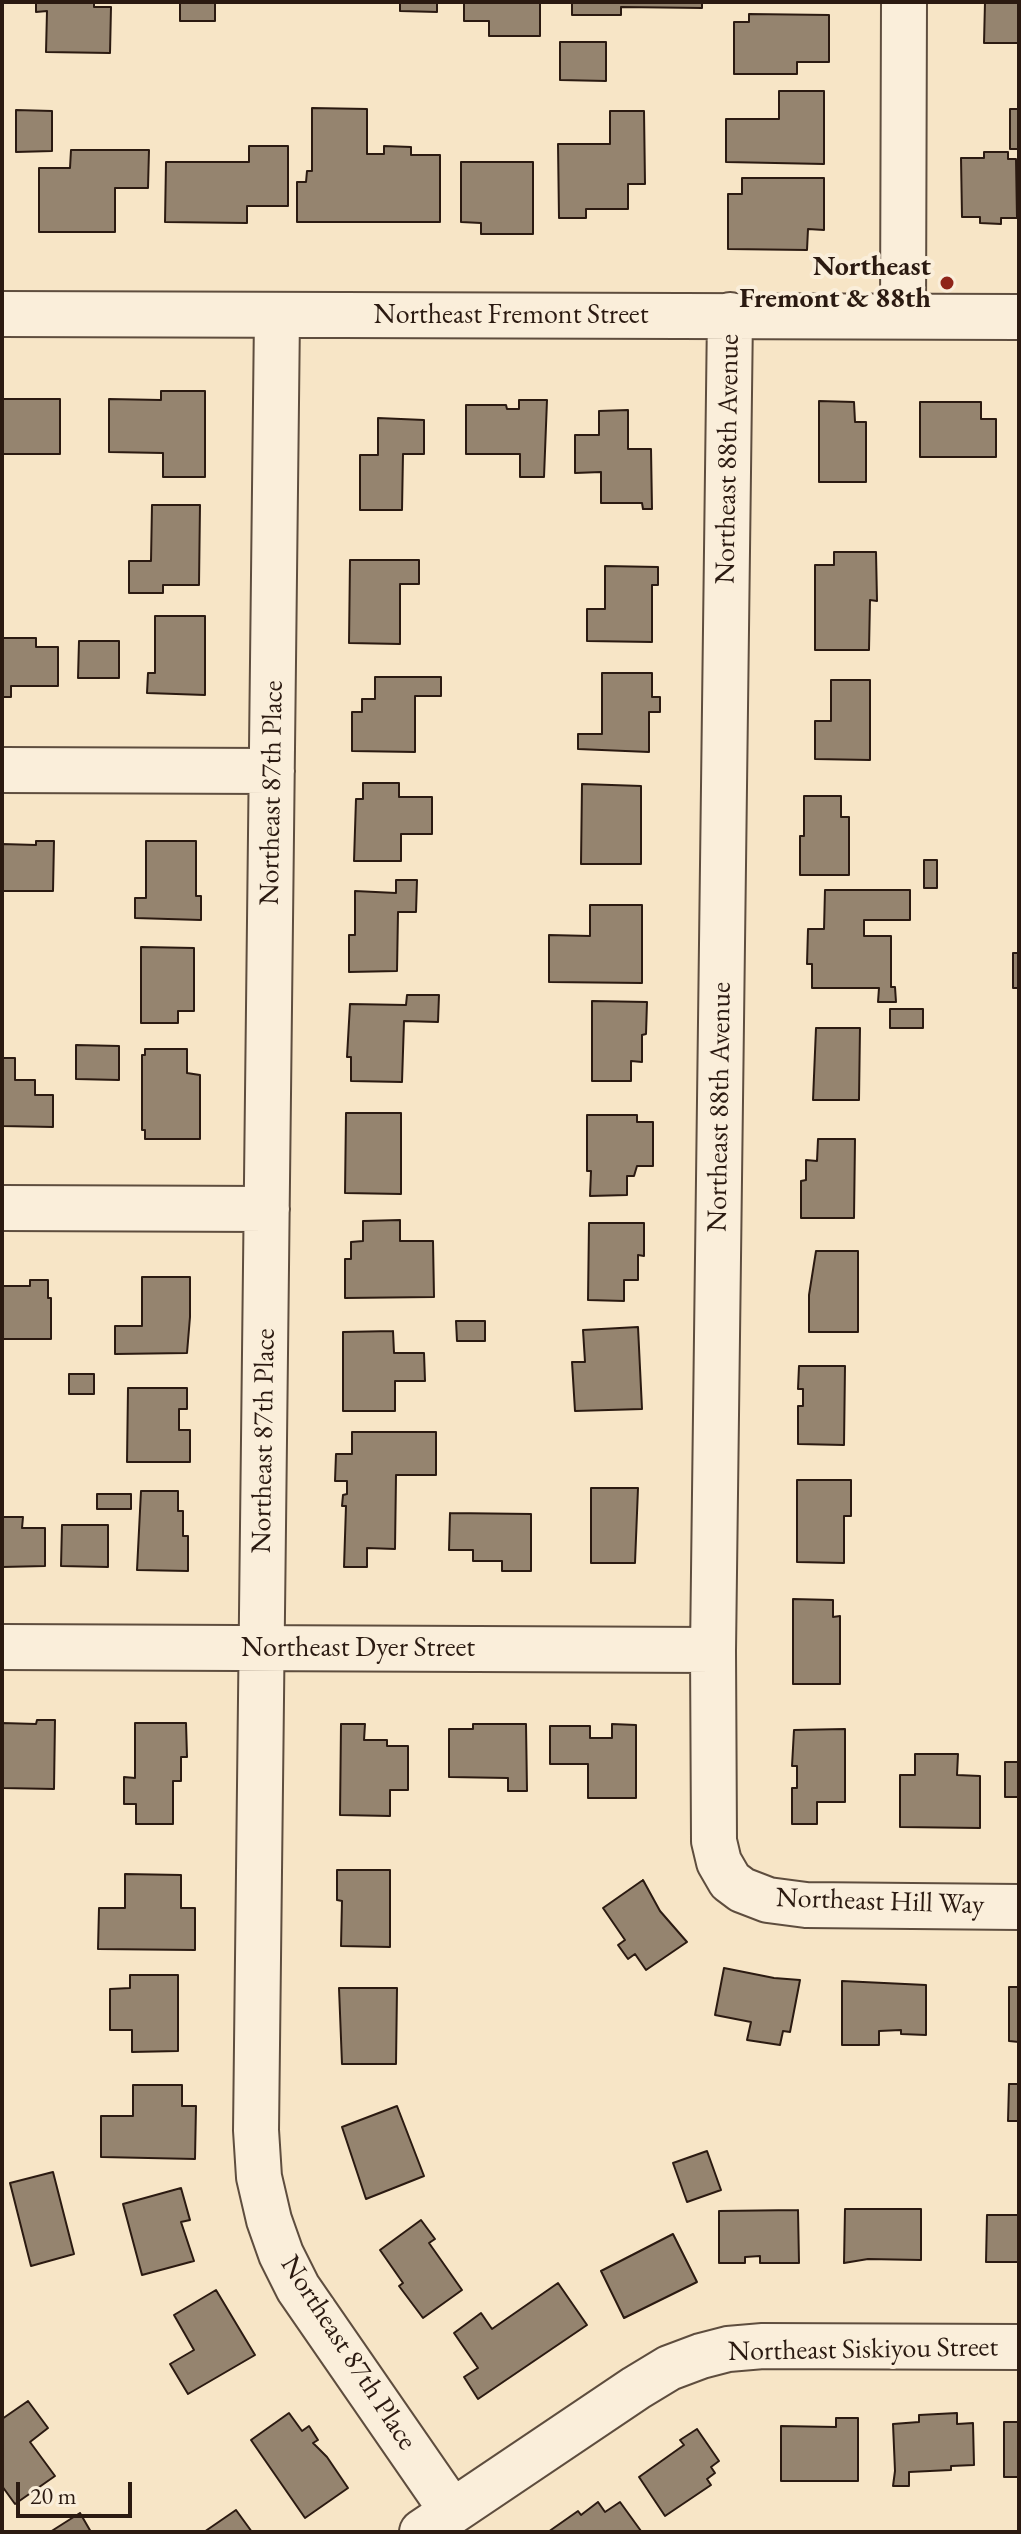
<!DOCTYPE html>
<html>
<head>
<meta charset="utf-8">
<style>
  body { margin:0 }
  #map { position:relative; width:1021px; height:2534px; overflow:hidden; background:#f7e5c6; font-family:"EB Garamond",serif }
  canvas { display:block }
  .frame { position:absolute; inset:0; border:4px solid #2b1a11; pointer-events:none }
  .scale { position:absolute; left:16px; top:2482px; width:116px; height:36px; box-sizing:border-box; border:4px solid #2b1a11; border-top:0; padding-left:10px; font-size:24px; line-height:28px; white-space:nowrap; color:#2b1a11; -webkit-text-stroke:6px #faeeda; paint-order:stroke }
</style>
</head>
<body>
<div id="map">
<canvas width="1021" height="2534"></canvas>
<div class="frame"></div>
<div class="scale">20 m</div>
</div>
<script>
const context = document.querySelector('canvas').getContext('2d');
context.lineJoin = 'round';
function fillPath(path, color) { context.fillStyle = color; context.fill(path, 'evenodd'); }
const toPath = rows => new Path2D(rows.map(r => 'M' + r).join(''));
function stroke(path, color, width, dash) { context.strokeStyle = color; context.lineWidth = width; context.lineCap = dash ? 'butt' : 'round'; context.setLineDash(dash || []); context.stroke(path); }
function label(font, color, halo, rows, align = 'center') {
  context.font = font + ' "EB Garamond",serif'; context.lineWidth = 8; context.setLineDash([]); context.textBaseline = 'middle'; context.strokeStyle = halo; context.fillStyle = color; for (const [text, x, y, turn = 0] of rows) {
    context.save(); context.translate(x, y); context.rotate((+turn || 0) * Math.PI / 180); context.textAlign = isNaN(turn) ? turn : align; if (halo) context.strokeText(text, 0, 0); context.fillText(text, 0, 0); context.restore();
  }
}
const building = toPath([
  [36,2,94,2,94,7,111,7,110,53,46,52,47,11,36,12,36,2],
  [180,2,215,2,215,21,180,21,180,2],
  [400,2,437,2,437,12,400,11,400,2],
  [464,2,540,2,540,36,489,36,489,21,464,21,464,2],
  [572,2,702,2,702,8,621,7,621,15,572,15,572,2],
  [985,2,1019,2,1019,43,984,43,985,2],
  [749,14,829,15,829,62,797,62,797,74,734,74,734,22,749,22,749,14],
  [560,42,606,42,606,81,560,80,560,42],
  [779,91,824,91,824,164,726,162,726,119,779,119,779,91],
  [312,108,367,109,367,154,384,154,384,146,411,147,411,155,440,155,440,222,297,222,297,182,306,182,307,171,312,171,312,108],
  [1010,109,1019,109,1019,149,1010,149,1010,109],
  [16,110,52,111,52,151,16,152,16,110],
  [610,111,644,111,645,184,628,184,628,209,586,209,586,218,559,218,558,144,610,144,610,111],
  [249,146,288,146,288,206,247,206,247,223,165,222,166,162,249,162,249,146],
  [71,150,149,150,148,188,115,188,115,232,39,232,39,168,70,168,71,150],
  [984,152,1008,152,1008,159,1016,159,1017,218,1001,218,1001,224,980,223,980,217,962,217,961,158,984,158,984,152],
  [461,162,533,162,533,234,481,234,481,223,461,222,461,162],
  [742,178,824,178,824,230,808,229,807,250,728,249,728,194,742,194,742,178],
  [161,391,205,391,205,477,163,477,163,453,109,452,109,399,161,400,161,391],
  [2,399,60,399,60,454,2,454,2,399],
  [519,400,547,400,544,477,520,477,520,454,466,454,466,405,506,405,507,409,519,409,519,400],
  [819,401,854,402,855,422,866,422,866,482,819,482,819,401],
  [920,402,981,402,981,419,996,419,996,457,920,457,920,402],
  [628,410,628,449,651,449,652,509,643,509,642,503,601,503,601,472,575,473,575,435,599,435,599,411,628,410],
  [378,418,424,420,424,454,403,454,402,510,360,510,360,455,378,455,378,418],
  [152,505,200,505,199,585,163,585,163,593,129,593,129,561,151,561,152,505],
  [834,552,876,552,877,601,870,600,869,650,815,650,815,565,834,565,834,552],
  [350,560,419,560,419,584,400,584,400,644,349,643,350,560],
  [605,566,658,567,658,585,652,585,652,642,587,641,587,609,605,609,605,566],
  [155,616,205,616,205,695,147,693,148,673,155,673,155,616],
  [2,638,36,638,36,647,58,647,58,686,11,686,11,697,2,697,2,638],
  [79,641,119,641,119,678,78,678,79,641],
  [602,673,652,673,652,697,660,697,660,712,649,712,649,752,578,749,578,734,602,734,602,673],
  [375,677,441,677,441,696,415,696,415,752,352,751,352,712,362,712,362,699,375,699,375,677],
  [831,680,870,680,870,760,815,759,815,721,831,721,831,680],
  [363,783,399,783,399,797,432,797,432,834,401,834,401,861,354,861,356,799,363,799,363,783],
  [582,784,641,786,641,864,581,864,582,784],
  [804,796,841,796,841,817,849,817,849,875,800,875,800,836,804,836,804,796],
  [36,841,54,841,53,891,2,891,2,844,36,845,36,841],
  [146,841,196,841,196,896,201,896,201,920,135,918,135,898,146,898,146,841],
  [924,860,937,860,937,888,924,888,924,860],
  [396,880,417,880,416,912,398,912,397,971,349,972,349,935,355,935,355,891,396,893,396,880],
  [825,890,910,890,910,920,864,920,864,936,891,936,891,987,895,987,896,1002,878,1002,879,988,812,988,812,964,807,964,808,929,824,929,825,890],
  [590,905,642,905,642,983,549,982,549,935,590,936,590,905],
  [141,947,194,948,194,1011,178,1011,178,1023,141,1023,141,947],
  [1013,953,1019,953,1019,988,1013,988,1013,953],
  [407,995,439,995,438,1022,404,1021,402,1082,351,1081,351,1057,347,1057,350,1004,406,1005,407,995],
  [592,1001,647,1002,646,1034,642,1035,642,1062,631,1061,631,1081,592,1081,592,1001],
  [890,1009,923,1009,923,1028,890,1028,890,1009],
  [816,1028,860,1028,859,1100,813,1100,816,1028],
  [76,1045,119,1046,119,1080,76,1079,76,1045],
  [145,1049,187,1049,187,1073,200,1075,200,1139,145,1139,145,1130,142,1130,142,1055,145,1055,145,1049],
  [2,1058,15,1058,15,1080,35,1080,35,1095,53,1095,53,1127,2,1126,2,1058],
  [346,1113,401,1113,401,1194,345,1193,346,1113],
  [587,1115,637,1115,637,1122,653,1122,653,1166,637,1166,634,1176,627,1176,627,1195,590,1196,591,1171,587,1171,587,1115],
  [818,1139,855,1139,854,1218,801,1218,801,1181,806,1180,806,1160,817,1161,818,1139],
  [400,1220,400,1241,433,1241,434,1297,345,1298,345,1259,351,1259,351,1242,363,1241,363,1221,400,1220],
  [589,1223,644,1223,644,1256,638,1255,638,1280,624,1280,624,1301,588,1300,589,1223],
  [816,1251,858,1251,858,1332,809,1332,809,1295,816,1251],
  [142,1277,190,1277,190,1317,187,1353,115,1354,115,1326,142,1326,142,1277],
  [30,1280,48,1280,48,1298,51,1298,51,1339,2,1339,2,1286,30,1286,30,1280],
  [456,1321,485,1321,485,1341,457,1341,456,1321],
  [638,1327,642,1409,575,1411,572,1362,585,1362,583,1330,638,1327],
  [393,1331,394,1353,424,1353,425,1381,395,1381,395,1411,343,1411,343,1332,393,1331],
  [799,1366,845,1366,844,1445,798,1444,798,1406,803,1406,803,1389,798,1389,799,1366],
  [69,1374,94,1374,94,1394,69,1394,69,1374],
  [128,1388,187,1388,187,1409,179,1409,179,1430,190,1430,190,1462,127,1462,128,1388],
  [352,1432,436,1432,436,1475,396,1475,395,1549,367,1548,367,1567,344,1567,346,1506,342,1506,343,1495,347,1494,347,1481,335,1481,336,1454,352,1454,352,1432],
  [797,1480,851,1480,851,1516,844,1516,844,1563,797,1562,797,1480],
  [591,1488,638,1488,635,1563,591,1563,591,1488],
  [141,1491,178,1491,178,1511,183,1511,183,1536,188,1536,188,1571,137,1570,141,1491],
  [97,1494,131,1494,131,1509,97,1509,97,1494],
  [450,1513,531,1514,531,1571,502,1571,502,1561,473,1561,473,1550,449,1550,450,1513],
  [2,1517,23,1517,22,1528,45,1528,45,1566,2,1567,2,1517],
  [62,1525,108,1525,108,1567,61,1566,62,1525],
  [793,1599,833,1600,833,1617,840,1616,840,1684,793,1684,793,1599],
  [37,1720,55,1720,54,1789,2,1788,2,1723,36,1724,37,1720],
  [135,1723,186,1723,187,1757,181,1757,181,1781,173,1781,173,1824,136,1824,136,1804,124,1804,124,1777,135,1778,135,1723],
  [341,1724,365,1724,364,1740,387,1740,387,1746,408,1746,408,1790,390,1790,390,1816,340,1815,341,1724],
  [473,1724,526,1724,527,1791,508,1791,508,1778,449,1777,449,1729,473,1729,473,1724],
  [612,1724,636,1725,636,1798,588,1798,588,1764,550,1764,550,1726,590,1726,590,1738,612,1738,612,1724],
  [845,1729,845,1802,817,1802,817,1824,792,1824,792,1788,797,1788,797,1766,792,1766,794,1730,845,1729],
  [915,1754,958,1754,957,1775,980,1776,980,1828,900,1827,900,1775,915,1775,915,1754],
  [1005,1762,1019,1762,1019,1797,1005,1797,1005,1762],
  [337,1870,390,1870,390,1947,341,1946,342,1901,337,1900,337,1870],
  [125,1874,181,1875,181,1908,195,1908,195,1950,98,1949,99,1908,125,1908,125,1874],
  [643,1880,660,1911,687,1942,646,1970,635,1954,628,1959,618,1945,625,1940,603,1908,643,1880],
  [724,1968,774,1978,800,1980,790,2032,783,2031,780,2045,747,2040,751,2022,715,2015,724,1968],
  [130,1975,178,1975,178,2051,132,2052,132,2030,110,2030,110,1989,130,1988,130,1975],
  [842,1981,926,1985,926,2035,901,2034,901,2030,879,2031,879,2045,842,2045,842,1981],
  [1009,1987,1019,1987,1019,2042,1009,2041,1009,1987],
  [339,1988,397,1988,396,2064,342,2064,339,1988],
  [1009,2084,1019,2084,1019,2121,1008,2121,1009,2084],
  [133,2085,182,2085,182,2106,196,2106,195,2159,101,2157,101,2116,133,2116,133,2085],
  [397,2106,424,2176,366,2199,342,2127,397,2106],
  [707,2151,721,2190,687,2202,673,2163,707,2151],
  [53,2172,74,2254,31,2266,10,2183,53,2172],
  [181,2188,190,2220,181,2222,194,2261,142,2275,123,2204,181,2188],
  [845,2209,921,2209,921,2260,868,2259,844,2263,845,2209],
  [798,2210,799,2263,760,2263,760,2256,745,2257,745,2263,719,2263,719,2211,798,2210],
  [987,2215,1019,2215,1019,2262,986,2262,987,2215],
  [421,2220,435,2239,429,2243,462,2290,423,2318,399,2286,403,2283,380,2250,421,2220],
  [673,2234,697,2282,624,2318,601,2271,673,2234],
  [558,2283,587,2325,478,2399,464,2377,478,2368,454,2333,481,2313,492,2329,558,2283],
  [216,2290,255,2355,188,2394,170,2364,194,2350,174,2315,216,2290],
  [28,2401,48,2428,30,2442,55,2476,15,2504,2,2486,2,2419,28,2401],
  [289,2413,302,2431,309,2426,318,2440,313,2443,327,2457,348,2488,305,2518,251,2440,289,2413],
  [957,2413,957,2424,973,2423,974,2465,951,2466,951,2470,909,2472,909,2486,893,2486,895,2471,893,2424,919,2422,919,2415,957,2413],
  [836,2418,858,2418,858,2481,781,2481,781,2426,836,2427,836,2418],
  [1004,2422,1019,2422,1019,2477,1004,2477,1004,2422],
  [697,2429,719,2461,711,2467,715,2473,707,2479,711,2485,665,2516,639,2477,684,2445,680,2440,697,2429],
  [598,2502,605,2512,620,2502,641,2531,548,2532,578,2511,581,2515,598,2502],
  [236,2510,252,2532,204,2532,236,2510],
  [80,2513,91,2532,50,2532,80,2513]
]);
const minor = toPath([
  [2,314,1019,317],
  [730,315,713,1650,714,1841,719,1862,730,1881,742,1890,768,1900,806,1905,1019,1907],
  [903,315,904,2],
  [277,316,256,2130,259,2177,269,2220,281,2254,298,2288,452,2511],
  [2,770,272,771],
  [2,1208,267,1209],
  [2,1647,713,1650],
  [422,2532,636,2388,669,2368,701,2356,728,2349,763,2346,1019,2347]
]);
const markers = [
  [947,283,8,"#8f2418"]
];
const poiNames = [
  ["Northeast",931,267],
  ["Fremont & 88th",931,299]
];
const streetNames = [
  ["Northeast Fremont Street",511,315],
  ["Northeast 88th Avenue",728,459,-89],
  ["Northeast 87th Place",272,793,-89],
  ["Northeast 88th Avenue",720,1107,-89],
  ["Northeast 87th Place",264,1441,-89],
  ["Northeast Dyer Street",358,1648],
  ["Northeast Hill Way",880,1902,2],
  ["Northeast Siskiyou Street",863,2350,-1],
  ["Northeast 87th Place",348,2353,57]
];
fillPath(building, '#95846f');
stroke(building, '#2b1a11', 2);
stroke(minor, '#5e4d3e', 48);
stroke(minor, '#faeeda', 44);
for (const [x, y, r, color] of markers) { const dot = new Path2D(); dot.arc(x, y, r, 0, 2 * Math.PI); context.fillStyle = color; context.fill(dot); stroke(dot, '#faeeda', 3); }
label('bold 28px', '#2b1a11', '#faeeda', poiNames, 'right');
label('28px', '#2b1a11', '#faeeda', streetNames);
</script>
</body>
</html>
